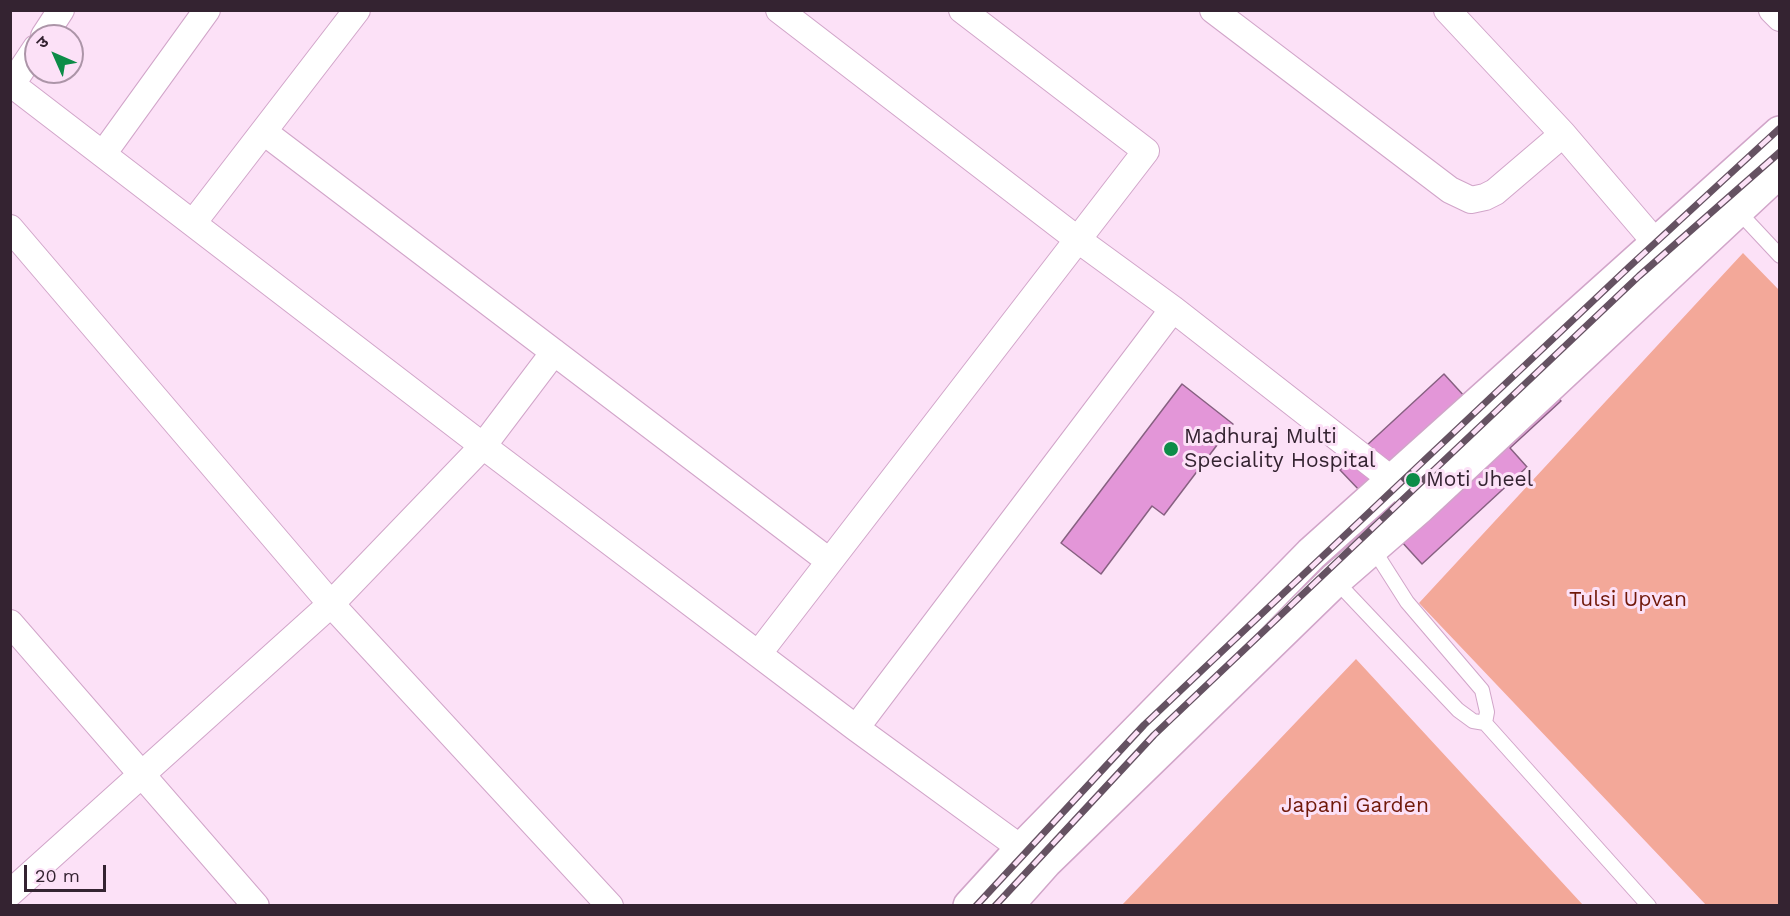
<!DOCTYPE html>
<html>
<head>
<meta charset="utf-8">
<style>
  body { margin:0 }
  #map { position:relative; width:1790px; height:916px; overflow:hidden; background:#fce1f7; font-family:"Work Sans","Noto Sans Devanagari",sans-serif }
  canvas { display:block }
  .frame { position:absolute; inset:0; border:12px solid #342331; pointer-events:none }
  .north { position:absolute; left:24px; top:24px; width:60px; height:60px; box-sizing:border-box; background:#fce1f7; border:2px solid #ac95a8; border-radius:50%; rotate:315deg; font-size:16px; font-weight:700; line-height:24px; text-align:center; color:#342331 }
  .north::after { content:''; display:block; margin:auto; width:21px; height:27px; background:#0d8c48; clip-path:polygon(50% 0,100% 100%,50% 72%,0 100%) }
  .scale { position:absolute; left:24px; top:865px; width:82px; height:27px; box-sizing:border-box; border:3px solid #342331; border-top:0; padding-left:8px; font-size:18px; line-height:21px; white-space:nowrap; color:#342331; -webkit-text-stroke:4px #fce1f7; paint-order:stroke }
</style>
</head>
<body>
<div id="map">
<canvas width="1790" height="916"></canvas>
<div class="frame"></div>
<div class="north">उ</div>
<div class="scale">20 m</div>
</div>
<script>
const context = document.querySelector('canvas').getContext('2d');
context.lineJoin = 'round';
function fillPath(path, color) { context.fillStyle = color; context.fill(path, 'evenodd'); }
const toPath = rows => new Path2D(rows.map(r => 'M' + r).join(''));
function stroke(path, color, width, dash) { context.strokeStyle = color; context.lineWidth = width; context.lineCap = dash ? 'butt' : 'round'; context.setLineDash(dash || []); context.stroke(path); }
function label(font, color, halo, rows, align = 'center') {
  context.font = font + ' "Work Sans",sans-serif'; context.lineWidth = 6; context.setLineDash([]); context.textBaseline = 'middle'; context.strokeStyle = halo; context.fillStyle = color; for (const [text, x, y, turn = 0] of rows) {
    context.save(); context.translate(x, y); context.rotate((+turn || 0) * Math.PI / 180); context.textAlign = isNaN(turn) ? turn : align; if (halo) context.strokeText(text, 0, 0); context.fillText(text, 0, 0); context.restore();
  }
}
const green = toPath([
  [1743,253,1779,290,1779,905,1706,905,1419,603],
  [1356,659,1583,905,1122,905]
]);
const building = toPath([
  [1516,352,1561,401,1510,448,1527,467,1422,564,1401,541,1304,631,1261,584,1361,492,1340,470,1444,374,1466,398,1516,352],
  [1182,384,1233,424,1164,515,1152,506,1101,574,1061,543,1182,384]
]);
const service = toPath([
  [1737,210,1780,256],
  [1372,547,1407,602,1482,690,1487,712,1485,723],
  [1334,579,1458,710,1473,721,1485,723,1649,906]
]);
const minor = toPath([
  [779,10,1077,239,1173,309,1392,480,1419,507],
  [1213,10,1450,190,1471,200,1485,197,1495,192,1563,134],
  [1447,10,1563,134,1656,243],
  [1772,10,1780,18],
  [44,36,61,10],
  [10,83,483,446,856,728,1022,849],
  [12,84,36,48],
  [264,132,829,561],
  [103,154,207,10],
  [193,223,357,10],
  [10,228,331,604,610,906],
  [10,623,256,906],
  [759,653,1146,151,962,10],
  [856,728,1173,309],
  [10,893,331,604,483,446,554,352]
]);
const secondary = toPath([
  [970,906,1022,849,1311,554,1780,133],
  [1006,906,1045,862,1335,580,1419,507,1780,170]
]);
const rail = toPath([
  [976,906,1144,725,1629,267,1780,128],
  [995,906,1154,735,1639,276,1780,152]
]);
const markers = [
  [1171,449,8,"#0d8c48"],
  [1413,480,8,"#0d8c48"]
];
const poiNames = [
  ["Madhuraj Multi",1184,437],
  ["Speciality Hospital",1184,461],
  ["Moti Jheel",1426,480]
];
const parkNames = [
  ["Tulsi Upvan",1628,600],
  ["Japani Garden",1355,806]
];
fillPath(green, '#f3a899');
fillPath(building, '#e396d8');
stroke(building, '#876081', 1.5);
stroke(service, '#d1a5c9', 16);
stroke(minor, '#d1a5c9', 28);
stroke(secondary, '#d1a5c9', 36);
stroke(service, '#fff', 14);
stroke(minor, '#fff', 26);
stroke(secondary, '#fff', 33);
stroke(rail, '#655262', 7);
stroke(rail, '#fce1f7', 4.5, [14]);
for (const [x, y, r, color] of markers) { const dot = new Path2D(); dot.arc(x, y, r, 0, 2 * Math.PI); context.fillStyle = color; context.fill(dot); stroke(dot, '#fce1f7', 2); }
label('21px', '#342331', '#fce1f7', poiNames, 'left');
label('21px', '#701809', '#fce1f7', parkNames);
</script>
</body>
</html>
